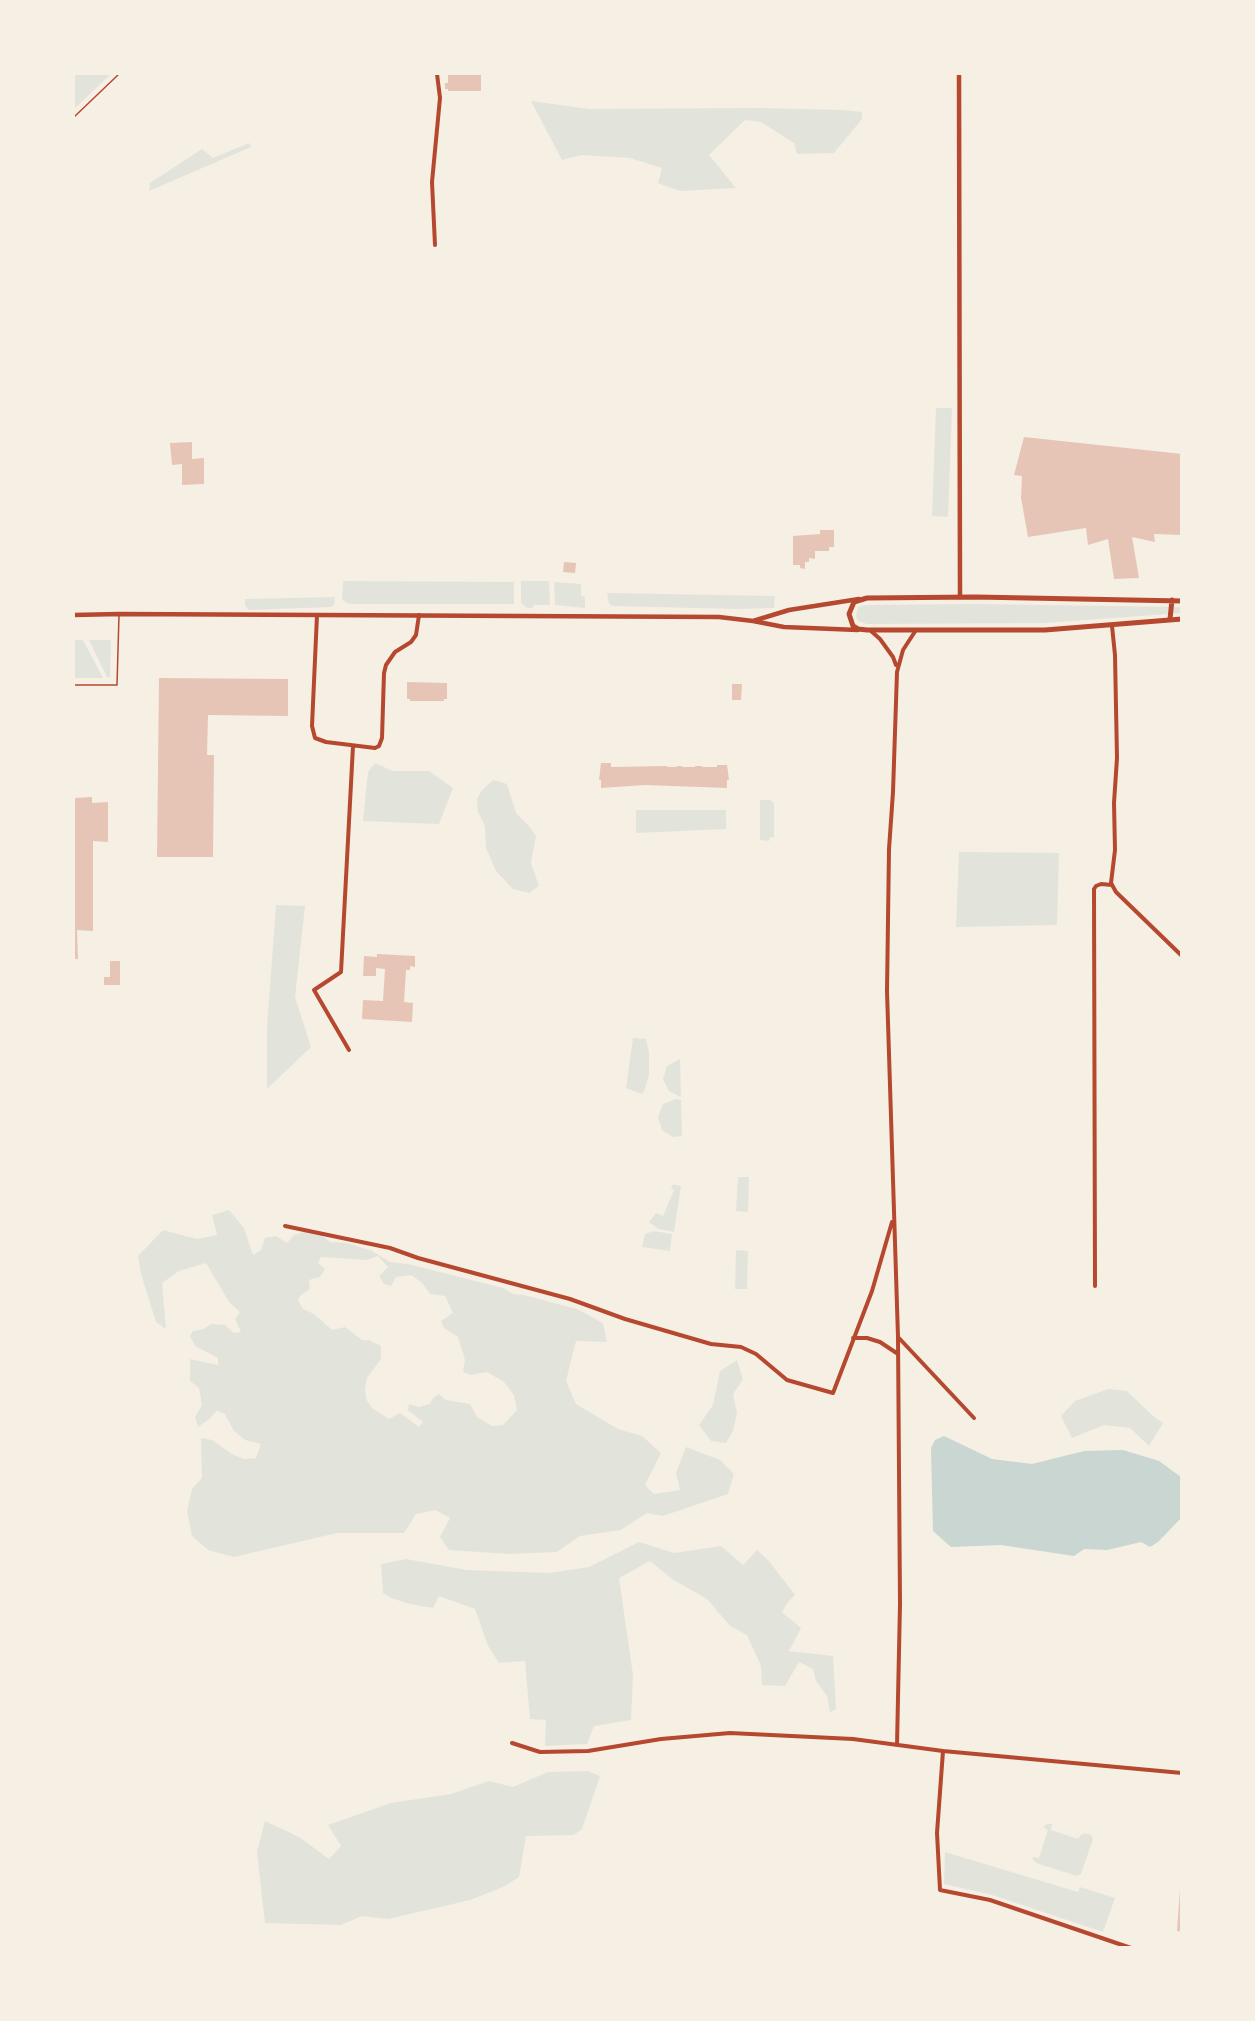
<!DOCTYPE html>
<html>
<head>
<meta charset="utf-8">
<style>
  body { margin:0 }
  #map { position:relative; width:1255px; height:2021px; overflow:hidden; background:#f6efe4; font-family:"PT Sans",sans-serif }
  canvas { display:block }
  .frame { position:absolute; inset:0; border:75px solid #f6efe4; pointer-events:none }
</style>
</head>
<body>
<div id="map">
<canvas width="1255" height="2021"></canvas>
<div class="frame"></div>
</div>
<script>
const context = document.querySelector('canvas').getContext('2d');
context.lineJoin = 'round';
function fillPath(path, color) { context.fillStyle = color; context.fill(path, 'evenodd'); }
const toPath = rows => new Path2D(rows.map(r => 'M' + r).join(''));
function stroke(path, color, width, dash) { context.strokeStyle = color; context.lineWidth = width; context.lineCap = dash ? 'butt' : 'round'; context.setLineDash(dash || []); context.stroke(path); }
const green = toPath([
  [74,74,111,74,74,109],
  [531,101,589,109,758,108,843,110,862,112,862,119,834,153,797,154,794,143,761,122,745,120,709,155,736,188,680,191,658,183,662,168,630,158,582,155,562,160],
  [249,143,251,147,149,191,150,183,202,149,213,158],
  [936,408,952,408,948,517,932,516],
  [343,581,514,582,514,604,349,604,342,600],
  [521,581,549,581,550,605,534,605,533,608,527,608,521,603],
  [554,582,581,584,581,596,585,597,585,608,555,605],
  [607,593,775,596,774,608,738,609,613,606,609,604],
  [335,597,334,605,331,607,249,610,245,606,245,599],
  [976,604,1181,607,1182,613,1045,623,867,624,858,621,856,616,858,607,864,605],
  [74,640,83,640,103,678,74,678],
  [89,640,111,640,110,677,107,677],
  [375,763,393,771,429,771,453,788,439,824,363,821,368,772],
  [493,780,507,784,516,813,529,826,536,836,531,863,539,886,529,893,513,889,496,871,486,848,485,826,478,812,477,799,482,790],
  [760,800,770,800,774,803,774,837,770,837,769,841,760,840],
  [636,810,726,810,726,829,636,833],
  [959,852,1059,853,1057,925,956,927],
  [276,905,305,906,295,997,311,1047,267,1089,267,1027],
  [633,1038,646,1039,649,1052,649,1074,645,1089,642,1094,626,1088],
  [680,1059,681,1097,669,1091,663,1079,667,1066],
  [676,1099,681,1100,682,1136,673,1137,662,1130,658,1117,663,1104],
  [738,1177,749,1177,748,1212,736,1211],
  [673,1184,681,1186,674,1232,658,1229,649,1222,656,1213,663,1216,674,1190,671,1189],
  [229,1210,244,1228,253,1255,261,1250,265,1238,276,1236,287,1243,294,1235,307,1231,321,1235,330,1242,347,1243,372,1251,390,1262,408,1264,503,1288,513,1294,524,1295,577,1309,603,1323,607,1342,576,1341,566,1381,576,1404,618,1429,642,1436,661,1453,645,1485,654,1494,680,1490,676,1473,686,1447,720,1460,734,1474,728,1494,663,1516,647,1513,621,1530,580,1536,557,1552,509,1554,449,1550,440,1537,450,1518,435,1510,416,1514,404,1533,337,1533,234,1557,208,1550,192,1536,187,1511,192,1489,202,1478,201,1438,212,1440,232,1454,244,1459,256,1458,261,1444,245,1440,234,1431,225,1414,217,1411,208,1420,198,1427,195,1417,202,1405,199,1388,190,1381,190,1359,218,1365,218,1358,195,1346,190,1336,193,1331,204,1329,211,1324,225,1325,234,1333,241,1332,235,1319,240,1312,229,1302,206,1263,179,1271,162,1283,166,1329,156,1322,141,1274,138,1256,163,1230,197,1239,217,1235,212,1215],
  [378,1256,388,1267,379,1276,384,1284,391,1286,396,1277,411,1275,422,1283,430,1294,445,1296,453,1313,441,1321,444,1328,458,1337,465,1360,463,1372,471,1375,487,1372,504,1382,514,1395,517,1410,503,1425,492,1426,477,1417,470,1404,446,1400,439,1394,433,1398,430,1404,419,1407,409,1404,408,1410,423,1422,419,1427,400,1413,389,1419,372,1408,366,1399,365,1389,367,1378,381,1359,381,1346,369,1340,362,1340,345,1327,332,1330,314,1314,303,1309,298,1300,301,1295,310,1289,309,1280,320,1277,325,1269,318,1263,321,1257,367,1260],
  [654,1231,672,1234,670,1251,642,1247,645,1234],
  [736,1250,748,1251,747,1289,735,1289],
  [737,1360,743,1379,733,1394,737,1413,733,1431,726,1443,711,1441,699,1425,713,1405,720,1371],
  [1108,1389,1127,1391,1152,1415,1163,1423,1149,1446,1130,1428,1104,1425,1072,1438,1061,1416,1075,1401],
  [639,1542,674,1553,721,1546,743,1565,757,1550,769,1561,795,1595,788,1602,782,1612,801,1628,789,1651,833,1656,836,1709,830,1712,827,1696,816,1681,813,1669,799,1662,785,1686,762,1685,761,1666,747,1635,730,1626,707,1599,672,1579,650,1561,619,1578,633,1675,631,1720,594,1726,587,1744,545,1746,546,1720,530,1719,525,1661,499,1663,488,1646,475,1609,439,1596,433,1608,410,1604,391,1598,383,1593,381,1564,406,1559,467,1570,550,1573,589,1567],
  [588,1771,600,1776,582,1829,574,1835,526,1836,519,1877,503,1887,470,1900,388,1919,362,1916,341,1925,265,1923,257,1852,265,1821,299,1837,329,1859,341,1846,328,1825,391,1803,451,1794,489,1781,513,1787,548,1772],
  [1047,1824,1052,1824,1051,1830,1078,1839,1081,1835,1085,1833,1091,1835,1093,1839,1081,1874,1077,1876,1036,1863,1033,1860,1032,1857,1039,1858,1048,1830,1043,1827],
  [945,1852,1078,1892,1080,1887,1115,1898,1103,1932,992,1895,944,1884]
]);
const water = toPath([
  [944,1436,992,1459,1032,1464,1084,1451,1123,1450,1159,1461,1181,1477,1181,1518,1158,1542,1150,1547,1141,1542,1107,1550,1084,1549,1074,1556,1001,1545,951,1547,933,1531,931,1448,935,1440]
]);
const building = toPath([
  [448,74,481,74,481,91,448,91,448,89,445,89,445,83,448,83],
  [1024,437,1182,454,1182,535,1154,534,1155,542,1132,537,1139,578,1114,579,1108,539,1088,545,1086,528,1028,537,1021,498,1022,476,1014,475],
  [192,442,192,459,204,458,204,484,182,485,182,464,172,465,170,443],
  [820,530,834,530,834,547,829,547,829,551,815,551,815,559,809,558,809,562,805,562,805,569,800,568,800,565,793,565,793,536,820,534],
  [564,562,576,563,575,573,563,572],
  [159,678,288,679,288,716,208,715,207,755,214,755,213,857,157,857],
  [407,682,447,683,447,699,444,699,444,701,410,701,410,699,407,699],
  [732,684,742,684,741,700,732,700],
  [601,763,611,763,611,767,667,766,667,767,677,767,677,766,682,766,682,767,695,767,695,766,702,766,702,767,717,767,717,765,727,765,729,780,727,780,727,788,645,785,601,788,601,780,599,780],
  [92,797,92,803,108,802,108,842,93,841,93,931,77,930,78,959,74,959,74,798],
  [377,954,415,956,415,967,410,966,410,970,406,970,404,1002,413,1003,412,1022,362,1019,363,1000,383,1001,385,969,376,968,376,976,363,976,364,956,377,957],
  [110,961,120,961,120,985,104,985,104,977,110,977],
  [1180,1889,1182,1889,1182,1932,1177,1931]
]);
const service = toPath([
  [74,117,119,74],
  [74,685,117,685,119,615]
]);
const minor = toPath([
  [435,245,432,182,440,98,437,74],
  [317,615,312,726,315,738,326,742,375,748,379,746,382,738,384,673,386,665,395,652,411,642,416,635,419,615],
  [1112,626,1115,655,1117,758,1114,803,1115,850,1111,883,1116,892,1182,956],
  [871,631,880,639,893,657,896,665],
  [349,1050,314,990,341,972,353,746],
  [285,1226,390,1248,418,1258,570,1299,625,1319,711,1344,741,1347,756,1354,787,1380,833,1393,872,1291,892,1222],
  [1095,1286,1094,889,1096,886,1101,884,1112,885],
  [898,1337,974,1418],
  [853,1338,867,1338,880,1342,898,1354],
  [512,1743,540,1752,588,1751,661,1739,730,1733,853,1739,943,1751,937,1833,940,1890,990,1900,1131,1948],
  [897,1745,900,1604,898,1337,887,991,889,849,893,792,897,672,903,650,916,630],
  [943,1751,1182,1773]
]);
const tertiary = toPath([
  [959,74,960,597],
  [74,615,119,614,719,617,753,621,784,627,858,630],
  [753,621,789,610,859,599]
]);
const secondary = toPath([
  [1182,601,976,597,867,598,854,602,849,614,853,626,858,629,867,630,1045,630,1182,619],
  [1170,619,1172,600]
]);
fillPath(green, '#e2e4dc');
fillPath(water, '#c9d6d2');
fillPath(building, '#e6c5b7');
stroke(service, '#b5482f', 1.5);
stroke(minor, '#b5482f', 4);
stroke(tertiary, '#b5482f', 4.5);
stroke(secondary, '#b5482f', 5);
</script>
</body>
</html>
